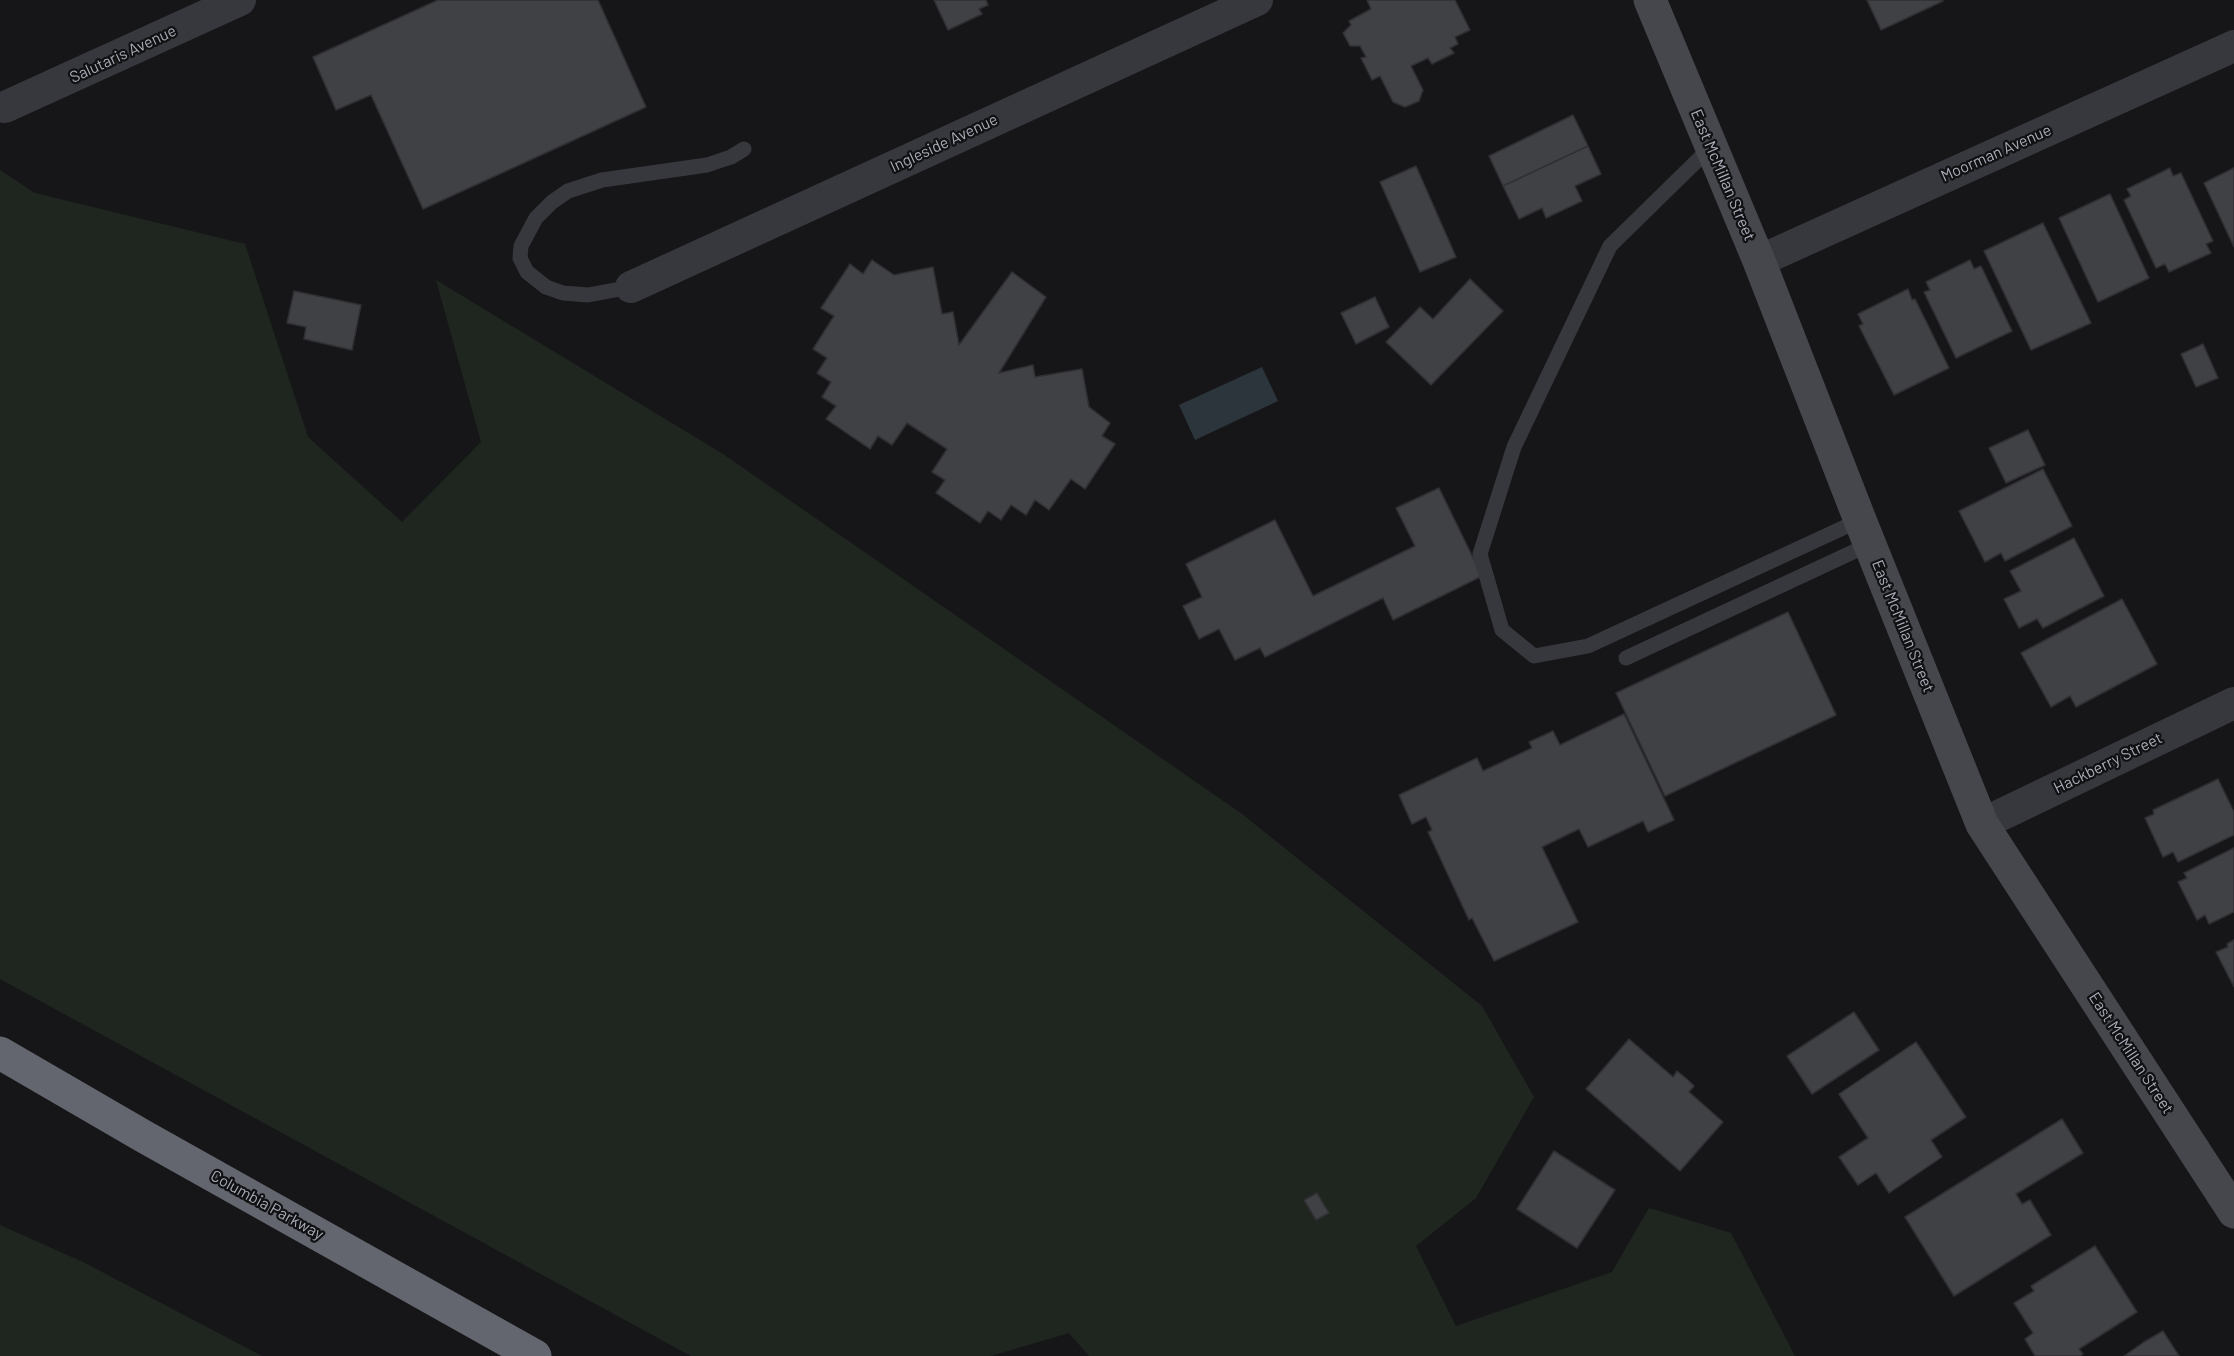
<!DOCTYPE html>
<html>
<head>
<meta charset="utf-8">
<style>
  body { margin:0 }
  canvas { display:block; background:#161618 }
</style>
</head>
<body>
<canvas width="2234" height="1356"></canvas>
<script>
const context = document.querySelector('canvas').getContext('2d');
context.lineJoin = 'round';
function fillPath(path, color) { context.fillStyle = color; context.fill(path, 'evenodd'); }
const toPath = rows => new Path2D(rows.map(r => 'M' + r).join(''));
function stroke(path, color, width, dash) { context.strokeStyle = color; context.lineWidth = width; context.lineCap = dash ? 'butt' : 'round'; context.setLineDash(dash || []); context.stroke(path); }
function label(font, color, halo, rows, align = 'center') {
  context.font = font + ' Barlow,sans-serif'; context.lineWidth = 4.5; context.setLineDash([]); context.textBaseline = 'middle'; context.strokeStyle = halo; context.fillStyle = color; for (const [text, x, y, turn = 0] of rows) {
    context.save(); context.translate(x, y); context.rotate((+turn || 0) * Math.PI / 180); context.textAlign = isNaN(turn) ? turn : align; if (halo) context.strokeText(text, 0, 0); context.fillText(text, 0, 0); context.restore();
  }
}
const green = toPath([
  [0,170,35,193,245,244,308,437,402,522,481,442,436,280,723,454,1242,814,1482,1006,1534,1097,1476,1198,1416,1246,1456,1326,1612,1272,1649,1208,1731,1233,1795,1356,1089,1356,1069,1333,991,1356,691,1356,0,979],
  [0,1225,83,1262,262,1356,0,1356]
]);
const water = toPath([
  [1262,367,1278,401,1195,440,1179,405]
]);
const building = toPath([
  [438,0,598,0,646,107,423,209,371,95,336,110,313,57,438,0],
  [934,0,986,0,988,5,979,9,982,14,948,30,934,0],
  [1367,0,1455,0,1470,30,1455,37,1458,44,1450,48,1454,53,1432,64,1428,58,1411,66,1423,90,1419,101,1405,107,1393,102,1380,76,1372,80,1361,58,1366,57,1360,46,1350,46,1343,33,1351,25,1349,21,1371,9,1367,0],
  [1867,0,1942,0,1943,1,1881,30,1867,0],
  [1573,115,1588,146,1503,186,1489,156,1573,115],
  [1588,146,1601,174,1575,186,1582,201,1546,218,1542,208,1519,219,1503,186,1588,146],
  [1416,166,1456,257,1420,272,1380,182,1416,166],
  [2170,168,2173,176,2181,173,2213,241,2206,244,2211,253,2169,272,2165,264,2156,268,2124,200,2131,196,2127,189,2170,168],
  [2234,168,2234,247,2204,183,2234,168],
  [2110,194,2149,278,2098,302,2059,218,2110,194],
  [2043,223,2091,323,2031,350,1984,251,2043,223],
  [872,260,894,275,933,267,942,314,953,312,959,345,1012,272,1046,297,999,373,1033,365,1035,377,1082,369,1089,407,1110,423,1102,436,1115,444,1085,489,1071,479,1049,510,1035,500,1026,515,1011,505,1001,520,988,511,980,523,936,493,945,480,932,472,947,449,907,423,892,445,878,436,870,449,826,419,836,406,822,397,831,382,817,373,827,358,813,349,834,316,821,308,850,264,863,274,872,260],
  [1970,260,1974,269,1981,266,2012,331,1956,358,1924,292,1930,290,1926,282,1970,260],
  [1470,279,1503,311,1431,385,1386,342,1420,307,1433,319,1470,279],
  [1908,289,1912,300,1915,299,1949,368,1894,395,1859,326,1863,324,1858,314,1908,289],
  [294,291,361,305,352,350,304,339,306,327,287,323,294,291],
  [1375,297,1389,327,1356,344,1341,313,1375,297],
  [2203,344,2218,378,2196,387,2181,354,2203,344],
  [2028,430,2045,465,2006,483,1989,448,2028,430],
  [2043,469,2072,526,2005,561,2001,553,1985,562,1959,511,2043,469],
  [1439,488,1482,576,1393,620,1383,598,1265,657,1260,648,1235,660,1219,629,1199,639,1183,606,1202,597,1186,564,1275,520,1313,596,1415,546,1396,508,1439,488],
  [2074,538,2104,596,2043,628,2037,619,2019,628,2004,599,2021,591,2010,571,2074,538],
  [2122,599,2157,664,2076,707,2070,696,2051,707,2021,653,2122,599],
  [1788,612,1836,715,1665,796,1616,693,1788,612],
  [1624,714,1674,820,1648,832,1643,821,1588,847,1579,829,1542,847,1578,922,1494,961,1472,918,1469,920,1428,832,1432,830,1426,817,1412,824,1399,795,1477,758,1483,771,1532,748,1529,742,1553,731,1560,745,1624,714],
  [2218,779,2234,812,2234,835,2178,862,2173,852,2163,857,2145,818,2154,814,2153,810,2218,779],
  [2234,848,2234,912,2209,924,2205,915,2197,920,2178,882,2187,878,2184,873,2234,848],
  [2234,940,2234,987,2216,952,2228,947,2227,944,2234,940],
  [1854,1012,1879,1050,1812,1094,1787,1056,1854,1012],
  [1629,1039,1673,1077,1677,1071,1688,1080,1694,1086,1689,1092,1723,1122,1680,1171,1586,1089,1629,1039],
  [1916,1042,1966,1117,1931,1140,1942,1157,1889,1193,1876,1173,1858,1185,1839,1157,1868,1138,1839,1094,1916,1042],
  [2062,1119,2083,1153,2016,1194,2022,1204,2030,1200,2051,1235,1954,1296,1905,1217,2062,1119],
  [1554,1151,1615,1190,1577,1248,1517,1209,1554,1151],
  [1317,1193,1329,1213,1316,1220,1304,1200,1317,1193],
  [2095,1246,2137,1312,2079,1349,2083,1354,2080,1356,2035,1356,2025,1339,2033,1333,2014,1303,2034,1291,2031,1286,2095,1246],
  [2163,1331,2179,1356,2124,1356,2144,1342,2163,1331]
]);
const lane = toPath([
  [1711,147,1610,246,1514,447,1480,554,1502,630,1534,656,1588,646,1860,520],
  [631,287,588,295,563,293,546,287,527,272,520,258,521,246,536,218,552,202,568,191,602,180,707,165,731,157,744,149],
  [1626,658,1870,544]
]);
const street = toPath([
  [5,107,240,0],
  [1759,261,2234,46],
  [631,287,1257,0],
  [1982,824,2234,703]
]);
const secondary = toPath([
  [1650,0,1759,261,1860,520,1982,824,2234,1212]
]);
const highway = toPath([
  [0,1053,143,1136,535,1356]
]);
const streetNames = [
  ["Salutaris Avenue",123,54,-25],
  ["Ingleside Avenue",944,143,-25],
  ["Moorman Avenue",1996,153,-24],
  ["East McMillan Street",1723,175,67],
  ["East McMillan Street",1903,626,68],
  ["Hackberry Street",2108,763,-26],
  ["East McMillan Street",2131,1053,57],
  ["Columbia Parkway",267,1205,29]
];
fillPath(green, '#1e261f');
fillPath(water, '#2c353c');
fillPath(building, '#404145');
stroke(building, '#303034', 1.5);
stroke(lane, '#37383d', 15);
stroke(street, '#37383d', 32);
stroke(secondary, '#45474d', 33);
stroke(highway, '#63666e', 33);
label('16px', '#a8adb8', '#111113', streetNames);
</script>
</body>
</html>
